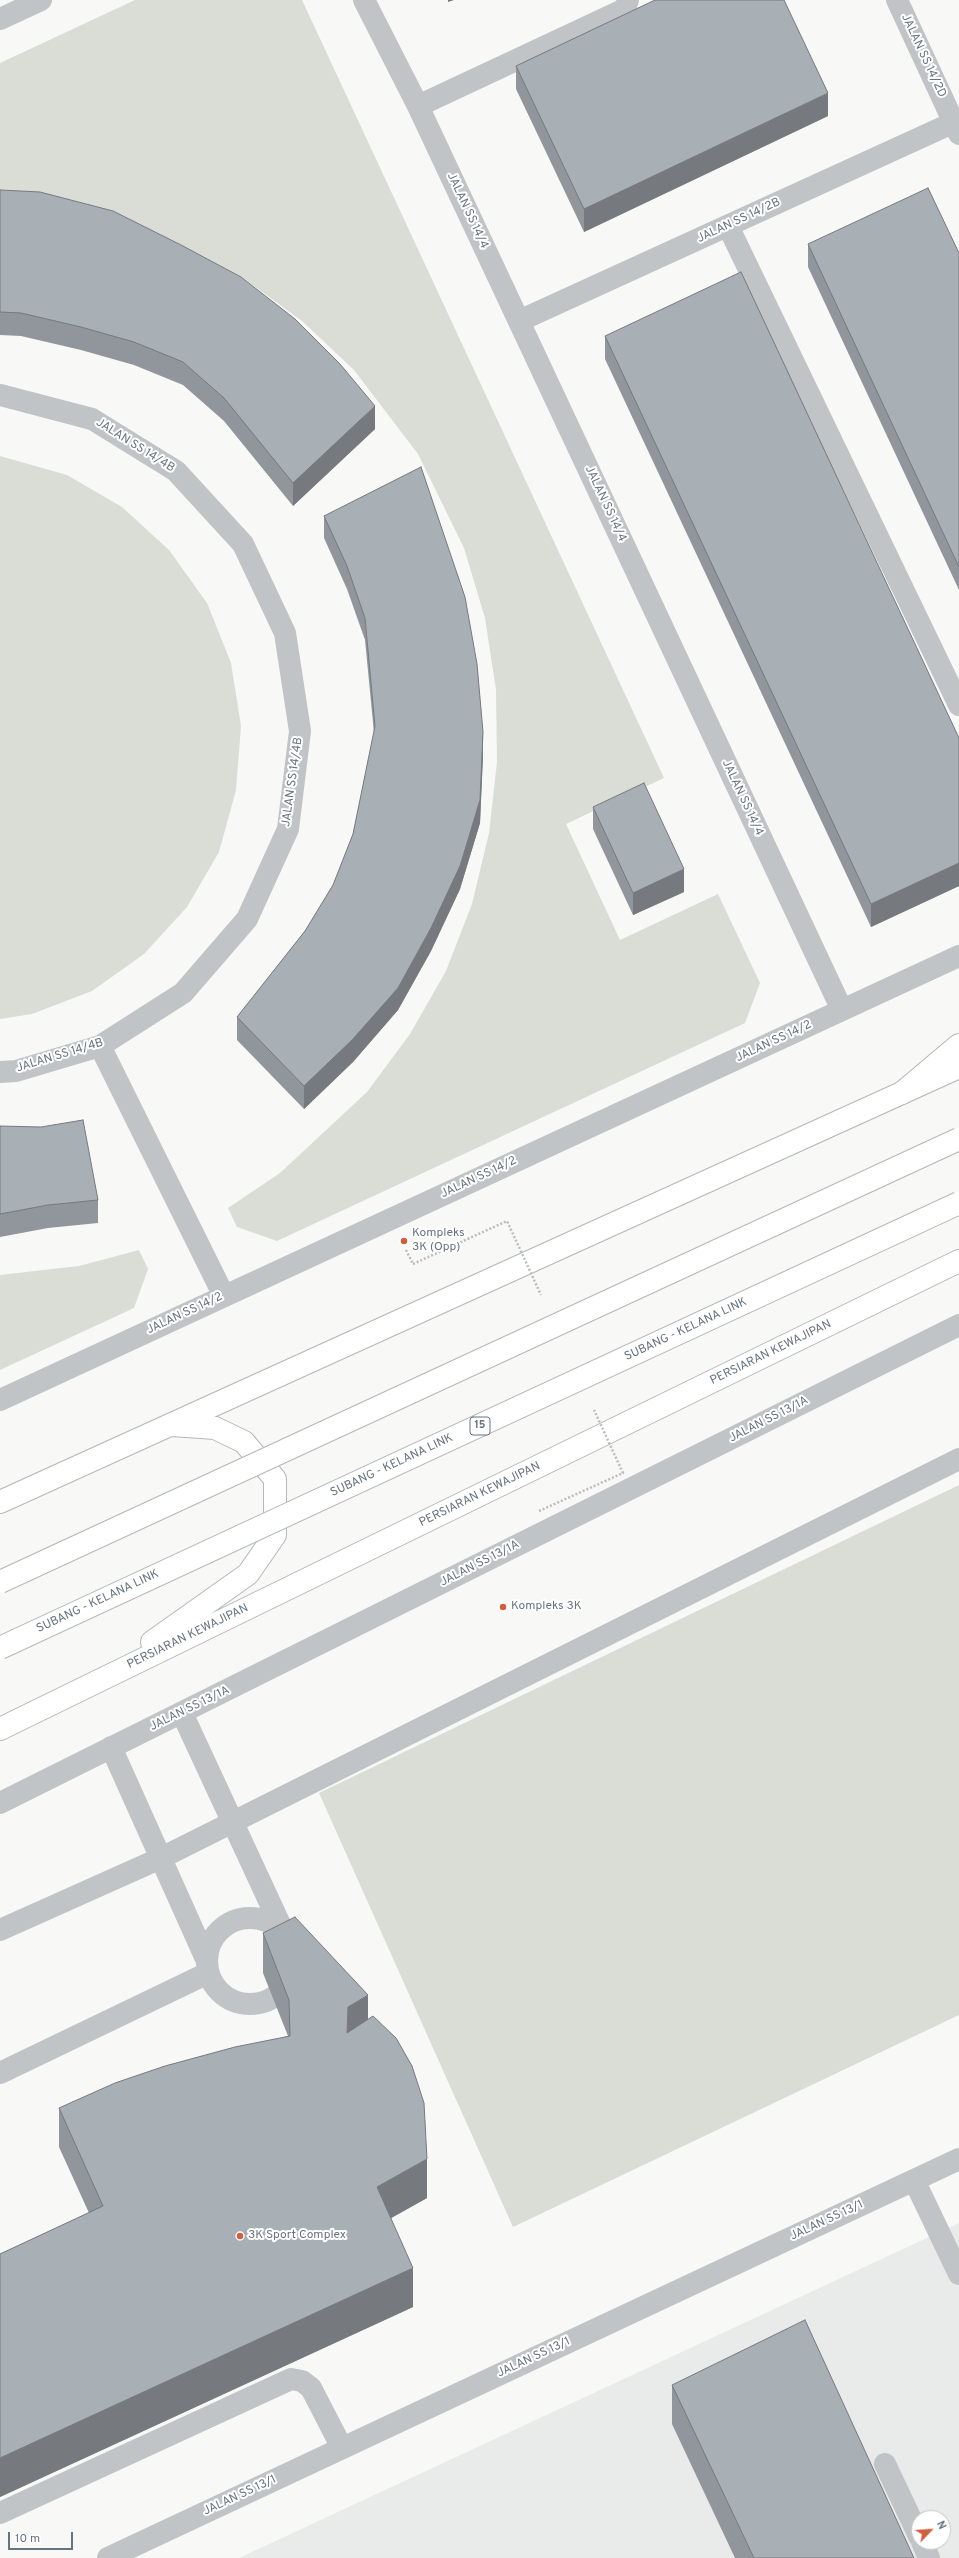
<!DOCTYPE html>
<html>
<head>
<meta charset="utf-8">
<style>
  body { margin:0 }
  #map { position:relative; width:959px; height:2558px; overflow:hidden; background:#f8f8f6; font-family:Overpass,sans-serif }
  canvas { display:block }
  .north { position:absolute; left:911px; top:2510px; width:40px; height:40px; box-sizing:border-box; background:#fff; border:1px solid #c2c7cb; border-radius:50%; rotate:65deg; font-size:11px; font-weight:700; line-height:16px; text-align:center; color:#66747e }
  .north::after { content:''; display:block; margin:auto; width:14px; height:18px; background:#d15e3e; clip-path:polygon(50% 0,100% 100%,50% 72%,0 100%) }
  .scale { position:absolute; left:8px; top:2532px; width:65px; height:18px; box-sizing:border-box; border:2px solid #66747e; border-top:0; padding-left:5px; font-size:12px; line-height:14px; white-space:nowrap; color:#66747e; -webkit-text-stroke:3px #fff; paint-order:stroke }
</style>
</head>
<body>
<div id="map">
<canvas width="959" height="2558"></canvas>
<div class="north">N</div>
<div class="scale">10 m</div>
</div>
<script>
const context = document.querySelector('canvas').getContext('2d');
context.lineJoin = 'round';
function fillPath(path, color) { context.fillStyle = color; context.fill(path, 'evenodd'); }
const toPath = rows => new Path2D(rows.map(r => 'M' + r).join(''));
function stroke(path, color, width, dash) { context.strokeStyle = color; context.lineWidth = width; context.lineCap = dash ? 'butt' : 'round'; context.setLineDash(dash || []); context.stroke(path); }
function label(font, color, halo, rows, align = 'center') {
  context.font = font + ' Overpass,sans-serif'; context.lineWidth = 4; context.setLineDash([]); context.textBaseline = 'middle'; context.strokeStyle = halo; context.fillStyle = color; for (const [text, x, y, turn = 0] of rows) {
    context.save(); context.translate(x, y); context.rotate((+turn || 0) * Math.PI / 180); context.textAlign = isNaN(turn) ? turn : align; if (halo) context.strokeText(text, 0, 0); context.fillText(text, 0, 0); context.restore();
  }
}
const built = toPath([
  [959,2223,959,2558,239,2558],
  [919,2518,943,2518,943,2542,919,2542]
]);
const green = toPath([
  [135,0,302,0,664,778,566,824,620,940,718,894,760,983,745,1023,277,1241,237,1227,228,1208,280,1173,367,1092,410,1034,446,971,472,904,489,833,497,762,496,690,485,618,464,548,418,454,354,370,302,321,243,278,179,245,0,199,0,63],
  [0,456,67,475,122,507,169,550,207,603,231,663,241,726,236,790,219,852,187,907,144,954,92,991,32,1014,0,1019],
  [139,1250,148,1269,134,1308,0,1370,0,1275,79,1266],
  [959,1485,959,2015,513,2227,319,1793]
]);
const path = toPath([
  [406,1250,413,1264]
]);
const minor = toPath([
  [364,0,418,106,842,1010],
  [897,0,959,134],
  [0,19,41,0],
  [418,106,625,9,628,0],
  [728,226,959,705],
  [519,321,959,120],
  [0,395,92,419,176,471,243,544,285,633,300,731,288,829,247,919,183,993,100,1046,16,1071,0,1072],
  [100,1046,224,1296],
  [0,1400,959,956],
  [182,1713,284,1933],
  [111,1747,206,1959],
  [0,1803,959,1325],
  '207 1961a43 43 0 1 1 86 0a43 43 0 1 1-86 0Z',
  [0,1930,161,1858,959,1459],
  [0,2073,208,1973],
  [914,2180,959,2274],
  [885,2464,919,2536],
  [0,2513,291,2379,302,2381,311,2388,342,2448],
  [922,2542,929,2558],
  [108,2558,959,2159]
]);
const major = toPath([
  [0,1502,959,1067],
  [152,1642,248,1574,275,1535,275,1479,244,1442,215,1428,172,1425],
  [0,1729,959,1261]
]);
const highway = toPath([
  [902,1093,959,1045]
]);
const pathBridge = toPath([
  [413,1264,507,1221,541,1295],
  [539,1511,623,1473,594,1410]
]);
const majorBridge = toPath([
  [0,1582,959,1139],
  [0,1648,959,1203]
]);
const wall = toPath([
  [516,66,828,116,584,232,516,89],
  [0,190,375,429,293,506,224,421,183,385,134,365,81,350,21,336,0,335],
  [808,244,959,253,959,590,808,267],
  [605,336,959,738,959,886,871,927,605,359],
  [324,516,483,755,480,823,460,889,431,951,398,1010,353,1062,304,1109,237,1040,237,1017,305,931,333,885,353,834,374,733,365,640,347,589,324,538],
  [593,807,684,892,633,915,593,829],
  [0,1126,98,1200,98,1223,48,1228,0,1237],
  [263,1933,368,2019,427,2198,391,2218,413,2307,0,2497,0,2254,89,2213,59,2147,59,2108,288,2036,263,1973],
  [672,2385,914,2558,735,2558,672,2424]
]);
const shadedWall = toPath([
  [448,0,454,0,448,2],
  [828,93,828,116,584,232,584,209],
  [375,406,375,429,293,506,293,483],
  [483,732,483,755,480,823,460,889,431,951,398,1010,353,1062,304,1109,304,1086],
  [959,863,959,886,871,927,871,904],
  [684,869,684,892,633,915,633,893],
  [368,1995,368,2034,347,2033,348,2007],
  [427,2159,427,2198,377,2226,377,2187],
  [413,2268,413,2307,0,2497,0,2458]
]);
const building = toPath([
  [655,0,784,0,828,93,584,209,516,66,655,0],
  [928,188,959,253,959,567,808,244,928,188],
  [0,190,40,192,113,211,181,245,241,277,295,319,340,364,375,406,293,483,224,398,183,362,134,342,81,327,21,313,0,312,0,190],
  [741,272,959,738,959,863,871,904,605,336,741,272],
  [421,467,465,597,477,664,483,732,480,800,460,866,431,928,398,988,353,1039,304,1086,237,1017,305,931,333,885,353,834,375,726,365,618,347,566,324,516,421,467],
  [644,783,684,869,633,893,593,807,644,783],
  [83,1120,98,1200,48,1205,0,1214,0,1126,41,1127,83,1120],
  [295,1917,368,1995,348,2007,347,2033,373,2016,396,2038,412,2066,424,2103,427,2159,377,2187,413,2268,0,2458,0,2254,103,2206,59,2108,115,2083,165,2066,235,2047,290,2036,289,2000,263,1933,295,1917],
  [805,2320,914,2558,754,2558,672,2385,805,2320]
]);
const markers = [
  [404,1241,4,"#d15e3e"],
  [503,1607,4,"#d15e3e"],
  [240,2236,4,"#d15e3e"]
];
const shields = [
  [480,1426,20]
];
const shieldNames = [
  ["15",480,1426]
];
const streetNames = [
  ["JALAN SS 14/2D",923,56,65],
  ["JALAN SS 14/4",467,211,65],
  ["JALAN SS 14/2B",739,221,-25],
  ["JALAN SS 14/4B",135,446,32],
  ["JALAN SS 14/4",605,504,65],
  ["JALAN SS 14/4B",293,782,-82],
  ["JALAN SS 14/4",742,798,65],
  ["JALAN SS 14/2",774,1042,-25],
  ["JALAN SS 14/4B",60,1056,-17],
  ["JALAN SS 14/2",479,1178,-25],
  ["JALAN SS 14/2",185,1314,-25],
  ["SUBANG - KELANA LINK",686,1330,-25],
  ["PERSIARAN KEWAJIPAN",771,1353,-26],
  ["JALAN SS 13/1A",769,1420,-27],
  ["SUBANG - KELANA LINK",392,1466,-25],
  ["PERSIARAN KEWAJIPAN",480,1495,-26],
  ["JALAN SS 13/1A",480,1564,-27],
  ["SUBANG - KELANA LINK",98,1602,-25],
  ["PERSIARAN KEWAJIPAN",188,1637,-26],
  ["JALAN SS 13/1A",190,1709,-26],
  ["JALAN SS 13/1",827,2221,-25],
  ["JALAN SS 13/1",534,2358,-25],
  ["JALAN SS 13/1",240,2496,-25]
];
const poiNames = [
  ["Kompleks",412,1234],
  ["3K (Opp)",412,1248],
  ["Kompleks 3K",511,1607],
  ["3K Sport Complex",248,2236]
];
fillPath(built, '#e9eaea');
fillPath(green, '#d9ddd6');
stroke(major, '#b4b8bb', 24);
stroke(highway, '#b4b7ba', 24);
stroke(path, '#babdbf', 2.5, [2, 2]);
stroke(minor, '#c0c4c7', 22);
stroke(major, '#fff', 22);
stroke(highway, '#fff', 22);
stroke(majorBridge, '#b4b8bb', 24, []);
stroke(pathBridge, '#babdbf', 2.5, [2, 2]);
stroke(majorBridge, '#fff', 22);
fillPath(wall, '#90969c');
fillPath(shadedWall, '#767a7f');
fillPath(building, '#a8afb5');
stroke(building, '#767a7f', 1);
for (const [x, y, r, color] of markers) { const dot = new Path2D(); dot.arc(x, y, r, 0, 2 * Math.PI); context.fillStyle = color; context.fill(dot); stroke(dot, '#fff', 1.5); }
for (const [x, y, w] of shields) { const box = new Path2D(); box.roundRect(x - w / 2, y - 9, w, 18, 3); context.fillStyle = '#fff'; context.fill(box); stroke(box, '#66747e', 1); }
label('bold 11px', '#66747e', null, shieldNames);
label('12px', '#66747e', '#fff', streetNames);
label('12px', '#66747e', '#fff', poiNames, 'left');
</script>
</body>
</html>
